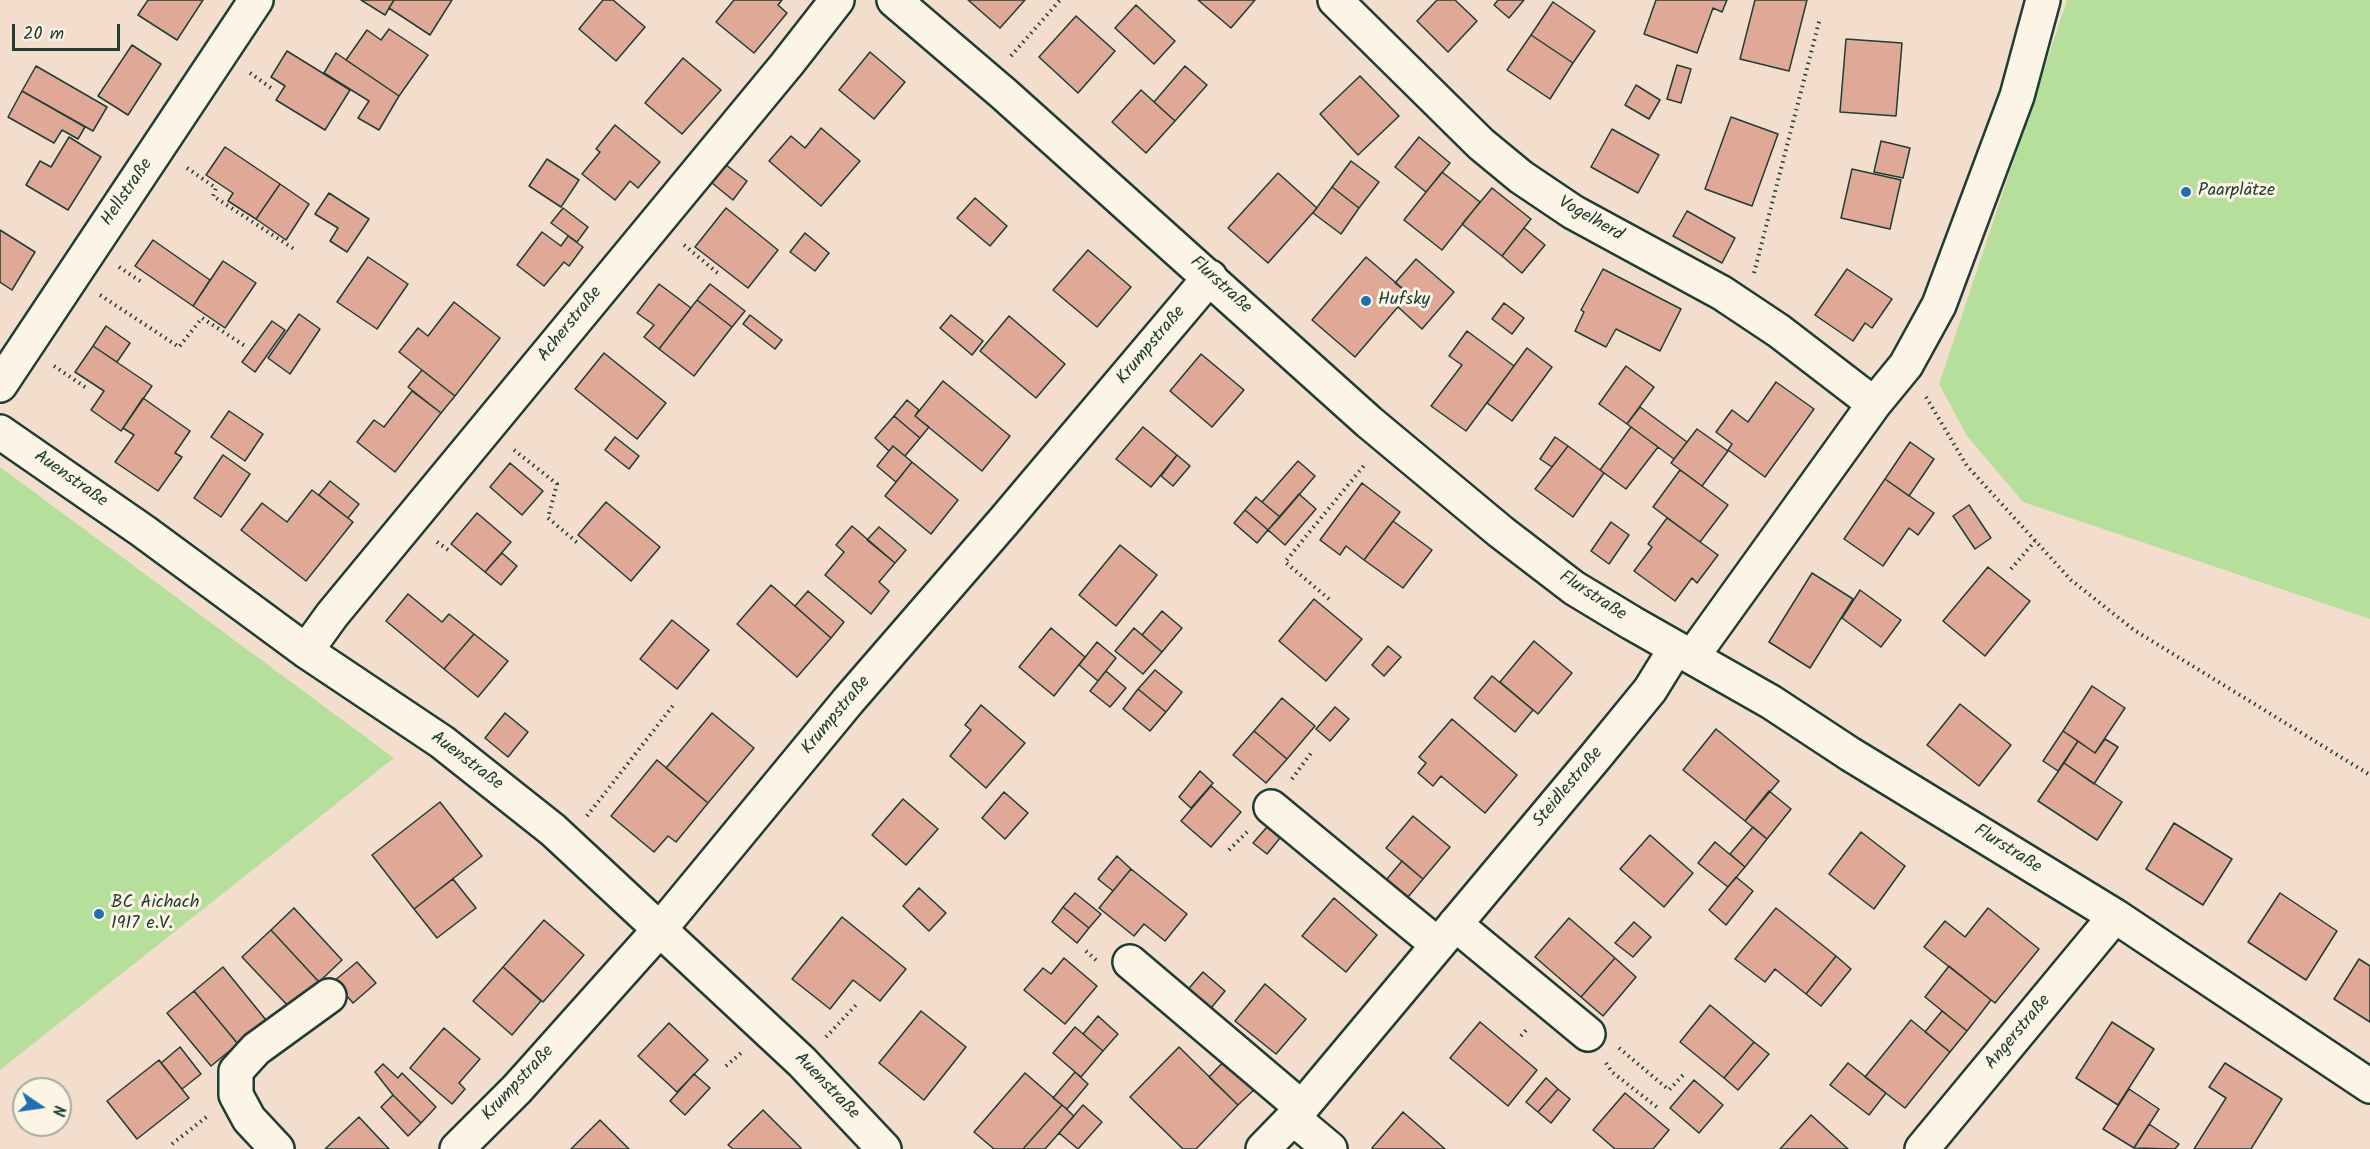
<!DOCTYPE html>
<html>
<head>
<meta charset="utf-8">
<style>
  body { margin:0 }
  #map { position:relative; width:2370px; height:1149px; overflow:hidden; background:#f3dece; font-family:Kalam,sans-serif }
  canvas { display:block }
  .north { position:absolute; left:12px; top:1077px; width:60px; height:60px; box-sizing:border-box; background:#fcf5e5; border:2px solid #a4ab9e; border-radius:50%; rotate:103deg; font-size:16px; font-weight:700; line-height:24px; text-align:center; color:#1f3d34 }
  .north::after { content:''; display:block; margin:auto; width:21px; height:27px; background:#1f6fb2; clip-path:polygon(50% 0,100% 100%,50% 72%,0 100%) }
  .scale { position:absolute; left:12px; top:24px; width:108px; height:27px; box-sizing:border-box; border:3px solid #1f3d34; border-top:0; padding-left:8px; font-size:18px; line-height:21px; white-space:nowrap; color:#1f3d34; -webkit-text-stroke:4px #fcf5e5; paint-order:stroke }
</style>
</head>
<body>
<div id="map">
<canvas width="2370" height="1149"></canvas>
<div class="north">N</div>
<div class="scale">20 m</div>
</div>
<script>
const context = document.querySelector('canvas').getContext('2d');
context.lineJoin = 'round';
function fillPath(path, color) { context.fillStyle = color; context.fill(path, 'evenodd'); }
const toPath = rows => new Path2D(rows.map(r => 'M' + r).join(''));
function stroke(path, color, width, dash) { context.strokeStyle = color; context.lineWidth = width; context.lineCap = dash ? 'butt' : 'round'; context.setLineDash(dash || []); context.stroke(path); }
function label(font, color, halo, rows, align = 'center') {
  context.font = font + ' Kalam,sans-serif'; context.lineWidth = 6; context.setLineDash([]); context.textBaseline = 'middle'; context.strokeStyle = halo; context.fillStyle = color; for (const [text, x, y, turn = 0] of rows) {
    context.save(); context.translate(x, y); context.rotate((+turn || 0) * Math.PI / 180); context.textAlign = isNaN(turn) ? turn : align; if (halo) context.strokeText(text, 0, 0); context.fillText(text, 0, 0); context.restore();
  }
}
const green = toPath([
  [2067,0,2370,0,2370,619,2023,502,1967,436,1939,384],
  [0,467,394,758,0,1070]
]);
const building = toPath([
  [148,0,203,0,177,40,138,15,148,0],
  [361,0,394,0,385,15,361,0],
  [394,0,452,0,430,35,389,8,394,0],
  [603,0,613,0,645,27,616,61,579,29,603,0],
  [734,0,782,0,778,5,787,13,754,53,716,22,734,0],
  [968,0,1025,0,1000,28,968,0],
  [1198,0,1255,0,1231,28,1198,0],
  [1437,0,1455,0,1477,21,1448,52,1417,21,1437,0],
  [1498,0,1524,0,1509,18,1494,5,1498,0],
  [1656,0,1727,0,1722,12,1713,8,1697,53,1644,34,1656,0],
  [1755,0,1807,0,1789,71,1740,59,1755,0],
  [1553,2,1595,31,1573,63,1531,35,1553,2],
  [1136,5,1175,41,1154,64,1115,28,1136,5],
  [1076,16,1115,51,1078,93,1039,57,1076,16],
  [389,29,428,55,399,96,346,60,367,30,381,40,389,29],
  [1531,35,1573,63,1550,99,1507,70,1531,35],
  [1846,39,1902,43,1896,116,1840,112,1846,39],
  [132,45,161,64,128,115,98,96,132,45],
  [287,51,350,90,325,130,276,100,285,86,271,77,287,51],
  [870,52,905,82,874,119,839,90,870,52],
  [336,53,399,96,379,130,358,118,369,101,324,73,336,53],
  [683,58,721,90,682,134,645,103,683,58],
  [1677,65,1691,69,1681,103,1667,99,1677,65],
  [36,66,107,107,93,131,22,91,36,66],
  [1185,66,1207,85,1175,121,1154,102,1185,66],
  [1360,76,1399,116,1358,155,1320,114,1360,76],
  [1636,85,1660,100,1649,119,1625,105,1636,85],
  [1141,90,1175,121,1146,153,1112,122,1141,90],
  [22,91,85,127,78,139,62,130,54,143,8,117,22,91],
  [1731,117,1778,134,1752,206,1705,189,1731,117],
  [615,125,660,162,638,188,630,181,615,200,582,174,600,152,596,149,615,125],
  [821,128,860,161,821,206,769,161,791,136,805,148,821,128],
  [1612,129,1659,155,1638,193,1591,167,1612,129],
  [69,137,101,157,68,210,26,185,40,161,51,167,69,137],
  [1419,137,1450,163,1426,192,1395,167,1419,137],
  [1881,141,1910,148,1903,178,1874,172,1881,141],
  [225,147,280,184,256,219,228,201,233,193,206,175,225,147],
  [547,159,579,180,561,207,529,186,547,159],
  [1351,161,1379,182,1359,208,1332,187,1351,161],
  [726,165,747,181,733,200,712,183,726,165],
  [1852,169,1901,180,1890,229,1841,218,1852,169],
  [1442,172,1480,202,1442,250,1404,220,1442,172],
  [1278,173,1317,208,1268,263,1228,228,1278,173],
  [280,184,309,204,286,240,256,219,280,184],
  [1332,187,1359,208,1341,234,1313,213,1332,187],
  [1492,188,1531,219,1502,256,1462,224,1492,188],
  [329,193,369,219,347,252,330,241,338,228,315,214,329,193],
  [975,198,1007,226,990,246,957,218,975,198],
  [563,208,588,227,577,242,551,223,563,208],
  [726,208,778,250,748,288,695,247,726,208],
  [1687,211,1735,238,1722,263,1673,236,1687,211],
  [1524,228,1545,245,1522,273,1502,256,1524,228],
  [0,230,35,252,12,290,0,282,0,230],
  [542,232,561,246,568,236,583,247,569,266,564,262,544,286,517,265,542,232],
  [805,233,829,253,815,271,790,252,805,233],
  [153,240,210,280,193,306,135,266,153,240],
  [1088,250,1131,287,1097,327,1053,290,1088,250],
  [368,257,408,284,377,329,337,302,368,257],
  [1366,257,1409,294,1355,357,1312,320,1366,257],
  [1416,259,1454,292,1422,329,1398,307,1409,294,1395,283,1416,259],
  [223,261,256,283,225,328,193,306,223,261],
  [1603,269,1681,309,1660,351,1616,329,1606,347,1575,331,1584,312,1581,310,1603,269],
  [1847,269,1892,299,1872,328,1865,323,1853,341,1815,315,1847,269],
  [659,284,691,308,659,349,644,337,654,325,637,313,659,284],
  [710,284,745,311,732,327,697,300,710,284],
  [697,300,732,327,694,376,659,349,697,300],
  [454,302,500,338,455,396,399,352,418,328,428,336,454,302],
  [1504,303,1524,318,1512,334,1492,319,1504,303],
  [299,314,320,329,290,374,268,358,299,314],
  [750,315,782,340,775,349,743,324,750,315],
  [951,315,983,341,972,355,940,328,951,315],
  [1009,316,1065,364,1036,398,980,351,1009,316],
  [272,321,285,330,255,372,242,362,272,321],
  [106,326,130,343,117,362,93,346,106,326],
  [1467,331,1514,366,1466,431,1431,406,1462,365,1449,356,1467,331],
  [93,346,152,386,121,431,91,410,104,391,75,372,93,346],
  [1527,348,1552,367,1512,421,1487,403,1527,348],
  [604,353,666,403,637,439,575,389,604,353],
  [1201,354,1244,390,1212,427,1170,391,1201,354],
  [1626,366,1654,387,1627,424,1599,404,1626,366],
  [422,370,455,396,441,413,408,387,422,370],
  [943,381,1010,436,982,471,915,416,943,381],
  [1776,382,1814,409,1765,477,1728,450,1732,444,1716,432,1732,410,1748,422,1776,382],
  [412,391,441,413,395,472,357,442,374,420,384,427,412,391],
  [143,398,190,431,175,453,182,457,158,491,115,462,134,435,123,428,143,398],
  [907,400,919,410,915,416,929,427,920,438,894,416,907,400],
  [1640,407,1687,442,1674,459,1627,424,1640,407],
  [229,411,263,434,245,461,211,437,229,411],
  [894,416,920,438,905,456,893,446,889,451,875,438,894,416],
  [1143,427,1177,455,1151,487,1116,459,1143,427],
  [1631,427,1658,447,1626,489,1600,470,1631,427],
  [1697,429,1728,451,1702,486,1671,463,1697,429],
  [615,437,639,456,629,469,605,450,615,437],
  [1555,437,1568,446,1552,467,1540,459,1555,437],
  [1910,442,1934,459,1909,496,1885,479,1910,442],
  [893,446,912,462,896,482,877,466,893,446],
  [1568,446,1604,473,1573,517,1535,489,1568,446],
  [223,455,250,474,221,517,194,498,223,455],
  [1177,455,1190,466,1173,486,1161,476,1177,455],
  [1298,461,1315,476,1280,517,1262,502,1298,461],
  [912,462,958,500,931,534,885,496,912,462],
  [510,463,543,491,522,515,490,487,510,463],
  [1680,470,1728,505,1700,542,1653,507,1680,470],
  [1885,479,1934,513,1918,535,1909,528,1883,566,1844,539,1885,479],
  [330,481,359,504,348,518,319,495,330,481],
  [1362,483,1400,512,1364,560,1346,546,1340,555,1320,540,1362,483],
  [312,490,353,522,306,581,241,530,262,503,287,522,312,490],
  [1299,494,1316,509,1285,545,1268,530,1299,494],
  [1256,497,1280,517,1268,530,1245,510,1256,497],
  [606,502,660,547,631,581,578,535,606,502],
  [1969,505,1991,538,1975,549,1953,516,1969,505],
  [1245,510,1268,530,1257,543,1234,523,1245,510],
  [477,513,511,542,485,572,451,544,477,513],
  [1667,518,1718,555,1697,583,1692,578,1675,601,1634,571,1652,547,1648,544,1667,518],
  [1393,521,1432,550,1403,588,1364,560,1393,521],
  [1611,522,1629,535,1609,564,1591,551,1611,522],
  [852,526,895,563,879,582,889,591,871,614,825,575,844,552,836,545,852,526],
  [879,527,906,550,895,563,867,540,879,527],
  [1120,545,1157,575,1116,626,1079,595,1120,545],
  [502,553,517,566,501,585,485,572,502,553],
  [1988,567,2030,601,1985,656,1943,621,1988,567],
  [1812,573,1853,599,1810,668,1769,642,1812,573],
  [771,585,831,638,797,677,737,624,771,585],
  [1860,590,1901,620,1881,647,1842,618,1860,590],
  [808,591,844,622,831,638,795,606,808,591],
  [408,594,442,622,449,614,474,634,444,669,386,621,408,594],
  [1314,599,1362,639,1326,681,1279,641,1314,599],
  [1162,611,1182,628,1162,652,1142,635,1162,611],
  [672,620,709,650,677,689,640,659,672,620],
  [1051,628,1085,657,1054,696,1019,667,1051,628],
  [1134,628,1162,652,1143,674,1115,651,1134,628],
  [474,634,508,661,478,697,444,669,474,634],
  [1534,641,1572,673,1538,714,1500,682,1534,641],
  [1097,642,1116,658,1098,681,1079,665,1097,642],
  [1388,646,1401,657,1384,676,1372,665,1388,646],
  [1155,670,1182,692,1166,712,1138,689,1155,670],
  [1106,671,1126,688,1110,707,1090,691,1106,671],
  [1492,676,1533,710,1515,732,1474,698,1492,676],
  [2092,686,2125,708,2095,753,2063,731,2092,686],
  [1138,689,1166,712,1150,731,1123,709,1138,689],
  [1282,698,1315,726,1287,759,1254,731,1282,698],
  [1960,704,2011,745,1979,786,1927,745,1960,704],
  [981,705,1025,743,986,788,950,756,971,730,965,725,981,705],
  [1335,707,1349,719,1330,741,1316,729,1335,707],
  [505,713,528,732,508,757,485,738,505,713],
  [712,713,754,748,708,803,666,768,712,713],
  [1452,719,1517,775,1485,813,1441,776,1433,786,1418,773,1426,763,1419,757,1452,719],
  [1716,729,1779,781,1745,821,1683,770,1716,729],
  [1254,731,1287,759,1266,783,1233,755,1254,731],
  [2063,731,2078,741,2058,771,2043,761,2063,731],
  [2105,739,2118,747,2094,784,2064,763,2078,741,2095,753,2105,739],
  [657,760,708,803,676,842,668,836,654,852,611,816,657,760],
  [2064,763,2122,802,2097,840,2038,801,2064,763],
  [1200,771,1213,783,1191,808,1179,797,1200,771],
  [1211,786,1241,812,1211,847,1181,821,1211,786],
  [1769,791,1791,809,1767,839,1745,821,1769,791],
  [1004,792,1028,813,1005,839,982,818,1004,792],
  [903,799,938,829,906,865,872,835,903,799],
  [440,802,482,856,414,909,372,855,440,802],
  [1413,816,1450,847,1423,879,1386,848,1413,816],
  [2174,823,2232,859,2203,905,2146,869,2174,823],
  [1267,827,1280,838,1267,854,1253,843,1267,827],
  [1753,827,1767,839,1745,867,1730,854,1753,827],
  [1861,832,1905,866,1874,909,1829,874,1861,832],
  [1650,835,1693,873,1664,907,1620,869,1650,835],
  [1715,842,1745,867,1728,887,1698,863,1715,842],
  [1117,856,1131,869,1113,891,1098,879,1117,856],
  [1402,861,1423,879,1403,903,1382,885,1402,861],
  [1131,869,1187,914,1165,941,1144,924,1134,936,1099,908,1131,869],
  [1736,877,1753,891,1726,925,1709,910,1736,877],
  [453,879,476,908,437,938,414,909,453,879],
  [919,888,946,913,929,931,903,906,919,888],
  [1075,893,1101,914,1089,928,1063,907,1075,893],
  [2280,893,2337,931,2306,980,2248,942,2280,893],
  [1334,898,1377,935,1346,972,1302,936,1334,898],
  [1063,907,1089,928,1077,943,1052,922,1063,907],
  [294,908,342,960,319,982,271,930,294,908],
  [1776,908,1836,956,1806,994,1775,969,1765,982,1735,959,1776,908],
  [1988,908,2039,949,1995,1003,1924,947,1945,921,1965,937,1988,908],
  [842,917,906,969,880,1001,853,980,830,1009,792,979,842,917],
  [1569,918,1615,958,1581,997,1535,957,1569,918],
  [544,920,584,955,543,1002,503,967,544,920],
  [1634,922,1651,937,1633,957,1615,943,1634,922],
  [271,930,319,982,291,1009,242,957,271,930],
  [1836,956,1851,969,1821,1006,1806,994,1836,956],
  [1064,958,1097,986,1065,1024,1024,990,1043,968,1051,974,1064,958],
  [1615,958,1636,977,1603,1016,1581,997,1615,958],
  [2359,959,2370,966,2370,1022,2334,999,2359,959],
  [357,962,376,983,353,1003,334,981,357,962],
  [1949,966,1991,1000,1967,1031,1925,997,1949,966],
  [223,967,266,1020,238,1044,194,991,223,967],
  [503,967,541,1001,512,1035,473,1001,503,967],
  [1203,972,1225,991,1207,1013,1184,994,1203,972],
  [1265,984,1306,1019,1276,1054,1235,1021,1265,984],
  [194,991,238,1044,211,1066,167,1013,194,991],
  [1710,1005,1754,1042,1724,1078,1680,1042,1710,1005],
  [921,1011,966,1047,924,1100,879,1063,921,1011],
  [1942,1011,1967,1031,1950,1052,1925,1032,1942,1011],
  [1098,1016,1118,1034,1103,1051,1083,1034,1098,1016],
  [1911,1020,1950,1052,1905,1108,1865,1077,1911,1020],
  [1480,1022,1537,1070,1508,1106,1450,1058,1480,1022],
  [2112,1022,2154,1049,2118,1105,2076,1078,2112,1022],
  [669,1023,708,1060,677,1092,638,1056,669,1023],
  [1075,1027,1103,1051,1081,1077,1053,1053,1075,1027],
  [444,1028,480,1059,459,1083,465,1089,452,1104,410,1068,444,1028],
  [1754,1042,1769,1054,1738,1090,1724,1078,1754,1042],
  [180,1047,201,1074,182,1089,161,1063,180,1047],
  [1179,1047,1238,1105,1196,1149,1183,1149,1130,1097,1179,1047],
  [1227,1058,1257,1087,1238,1105,1209,1077,1227,1058],
  [159,1060,189,1098,137,1139,107,1101,159,1060],
  [1848,1063,1886,1093,1869,1115,1830,1085,1848,1063],
  [2225,1063,2282,1099,2251,1149,2194,1149,2226,1098,2209,1087,2225,1063],
  [383,1064,398,1078,402,1073,436,1107,421,1123,393,1095,375,1072,383,1064],
  [1075,1072,1088,1084,1067,1109,1053,1098,1075,1072],
  [1025,1073,1062,1105,1023,1149,994,1149,974,1132,1025,1073],
  [694,1074,710,1088,685,1115,670,1101,694,1074],
  [1546,1078,1558,1089,1538,1112,1526,1102,1546,1078],
  [1694,1080,1723,1105,1699,1133,1670,1108,1694,1080],
  [1558,1089,1570,1099,1551,1123,1538,1112,1558,1089],
  [2129,1089,2159,1109,2134,1148,2103,1129,2129,1089],
  [1625,1093,1669,1130,1653,1149,1615,1149,1593,1130,1625,1093],
  [393,1095,421,1123,408,1136,381,1107,393,1095],
  [1062,1105,1074,1116,1045,1149,1023,1149,1062,1105],
  [1083,1105,1102,1122,1078,1149,1059,1133,1083,1105],
  [763,1110,801,1148,800,1149,733,1149,728,1145,763,1110],
  [1403,1112,1445,1149,1374,1149,1372,1148,1403,1112],
  [1811,1115,1848,1149,1780,1149,1811,1115],
  [359,1117,389,1149,325,1149,359,1117],
  [600,1120,629,1149,571,1149,600,1120],
  [2149,1124,2179,1144,2175,1149,2134,1148,2149,1124]
]);
const path = toPath([
  [1011,56,1060,0],
  [250,73,271,88],
  [187,168,216,188,213,196,294,249],
  [684,245,720,275],
  [119,267,143,283],
  [1754,273,1820,18],
  [100,295,179,347,202,318,245,346],
  [54,366,88,389],
  [1926,397,1967,466,2071,580,2134,630,2370,775],
  [514,450,557,484,548,518,580,545],
  [437,542,451,552],
  [2011,569,2035,541],
  [1329,599,1285,562,1366,463],
  [1292,779,1311,753],
  [587,816,675,703],
  [1229,850,1248,831],
  [1086,951,1097,961],
  [1521,1036,1528,1028],
  [826,1037,856,1005],
  [1619,1048,1669,1090,1683,1075],
  [1606,1063,1612,1072,1658,1108],
  [726,1066,741,1053],
  [172,1144,209,1115]
]);
const minor = toPath([
  [894,0,1004,94,1369,422,1501,532,1574,588,1632,623,1771,702,1850,754,2115,916,2370,1086],
  [1335,0,1481,144,1521,177,1573,212,1722,293,1779,331,1874,404],
  [0,385,256,0],
  [0,432,143,531,306,651,442,742,553,830,802,1062,884,1149],
  [306,651,332,615,787,64,837,0],
  [1692,657,1874,404,1906,365,1939,305,2017,96,2043,0],
  [1271,807,1438,945],
  [1455,924,1588,1034],
  [1130,962,1301,1107],
  [1293,1118,1330,1149],
  [277,1149,249,1119,236,1095,236,1071,256,1049,329,996],
  [457,1149,517,1089,660,929,848,701,1004,521,1210,277],
  [1263,1149,1293,1118,1596,756,1650,690,1676,648],
  [1922,1149,2115,916]
]);
const markers = [
  [2186,192,6,"#1f6fb2"],
  [1366,301,6,"#1f6fb2"],
  [99,914,6,"#1f6fb2"]
];
const poiNames = [
  ["Paarplätze",2198,192],
  ["Hufsky",1378,301],
  ["BC Aichach",111,904],
  ["1917 e.V.",111,925]
];
const streetNames = [
  ["Hellstraße",128,193,-56],
  ["Vogelherd",1590,220,30],
  ["Flurstraße",1220,286,42],
  ["Acherstraße",571,325,-51],
  ["Krumpstraße",1152,346,-50],
  ["Auenstraße",70,480,35],
  ["Flurstraße",1592,597,33],
  ["Krumpstraße",837,716,-50],
  ["Auenstraße",466,762,37],
  ["Steidlestraße",1569,788,-50],
  ["Flurstraße",2007,850,32],
  ["Angerstraße",2019,1033,-50],
  ["Krumpstraße",519,1084,-47],
  ["Auenstraße",826,1087,46]
];
fillPath(green, '#b6df9c');
fillPath(building, '#dfa897');
stroke(building, '#1f3d34', 1.5);
stroke(minor, '#1f3d34', 38);
stroke(path, '#1f3d34', 4, [1.5, 4.5]);
stroke(minor, '#fcf5e5', 33);
for (const [x, y, r, color] of markers) { const dot = new Path2D(); dot.arc(x, y, r, 0, 2 * Math.PI); context.fillStyle = color; context.fill(dot); stroke(dot, '#fcf5e5', 2); }
label('18px', '#1f3d34', '#fcf5e5', poiNames, 'left');
label('18px', '#1f3d34', '#fcf5e5', streetNames);
</script>
</body>
</html>
